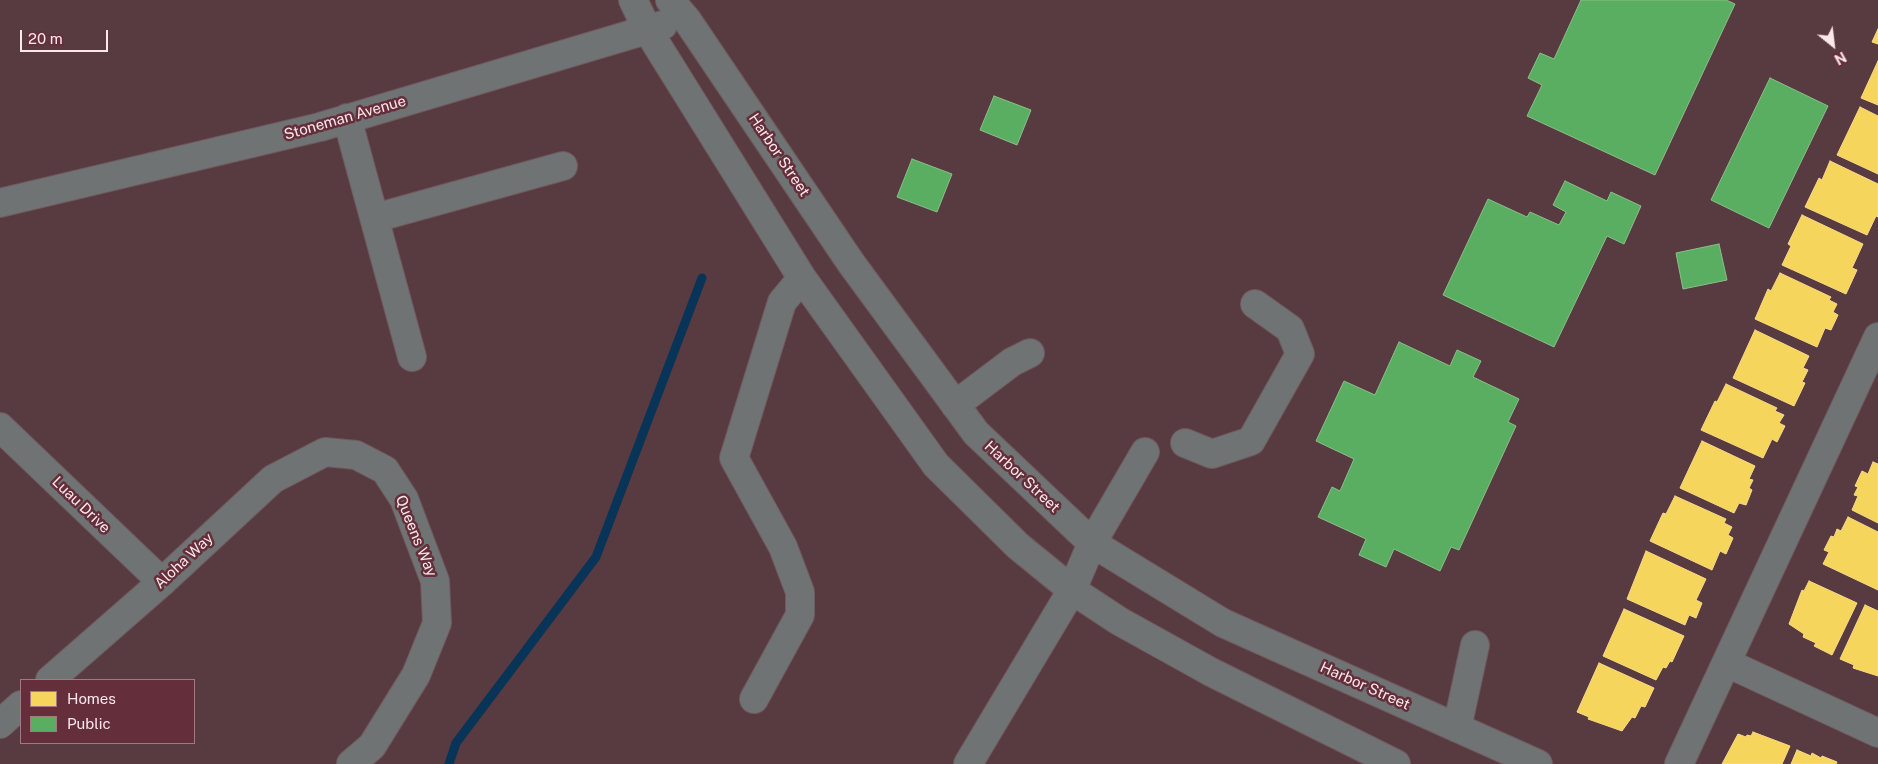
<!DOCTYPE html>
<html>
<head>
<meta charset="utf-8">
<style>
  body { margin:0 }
  #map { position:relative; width:1878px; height:764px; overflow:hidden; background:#583b41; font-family:"Public Sans",sans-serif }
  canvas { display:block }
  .legend { position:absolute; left:20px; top:679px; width:175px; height:65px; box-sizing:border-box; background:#642f3b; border:1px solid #a17981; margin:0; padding:6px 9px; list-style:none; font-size:15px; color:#fce7ea }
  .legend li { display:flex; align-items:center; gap:10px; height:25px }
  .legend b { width:25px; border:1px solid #a17981 }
  .north { position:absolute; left:1808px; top:20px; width:50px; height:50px; -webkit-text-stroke:4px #642f3b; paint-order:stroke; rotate:151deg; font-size:14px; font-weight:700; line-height:20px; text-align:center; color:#fce7ea }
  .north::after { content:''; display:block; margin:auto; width:18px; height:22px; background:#fce7ea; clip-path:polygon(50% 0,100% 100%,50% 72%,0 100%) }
  .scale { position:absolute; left:20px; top:30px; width:88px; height:22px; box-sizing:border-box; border:2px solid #fce7ea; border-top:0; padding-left:6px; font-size:15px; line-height:18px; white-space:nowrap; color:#fce7ea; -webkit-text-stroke:4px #642f3b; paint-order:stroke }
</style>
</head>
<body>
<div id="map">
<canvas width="1878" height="764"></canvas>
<ul class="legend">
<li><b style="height:14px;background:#f6d55c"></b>Homes</li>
<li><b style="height:14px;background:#5aae61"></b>Public</li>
</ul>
<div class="north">N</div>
<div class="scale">20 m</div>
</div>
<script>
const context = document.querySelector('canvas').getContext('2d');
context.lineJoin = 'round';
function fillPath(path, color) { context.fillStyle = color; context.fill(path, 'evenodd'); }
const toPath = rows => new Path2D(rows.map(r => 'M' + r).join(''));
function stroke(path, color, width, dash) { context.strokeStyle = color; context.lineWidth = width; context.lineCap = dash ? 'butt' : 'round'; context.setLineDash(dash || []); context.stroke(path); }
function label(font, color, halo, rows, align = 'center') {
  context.font = font + ' "Public Sans",sans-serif'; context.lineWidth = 5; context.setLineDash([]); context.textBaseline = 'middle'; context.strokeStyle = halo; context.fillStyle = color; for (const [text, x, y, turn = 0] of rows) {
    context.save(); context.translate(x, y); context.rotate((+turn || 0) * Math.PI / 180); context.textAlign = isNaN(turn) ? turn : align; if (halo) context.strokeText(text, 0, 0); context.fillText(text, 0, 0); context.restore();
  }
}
const homes = toPath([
  [1878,29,1878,44,1872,42,1878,29],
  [1878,61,1878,105,1861,98,1878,61],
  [1860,107,1878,116,1878,174,1837,155,1860,107],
  [1830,161,1878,184,1878,217,1876,216,1867,235,1805,207,1819,178,1822,180,1830,161],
  [1802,215,1863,244,1852,268,1857,270,1846,294,1782,265,1791,246,1788,244,1802,215],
  [1780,273,1831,297,1829,300,1837,304,1833,312,1838,315,1831,330,1825,328,1817,347,1755,319,1768,289,1771,291,1780,273],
  [1755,330,1809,356,1803,368,1808,370,1802,382,1805,383,1794,406,1733,378,1755,330],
  [1726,384,1777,408,1775,411,1784,415,1779,423,1785,426,1777,442,1772,439,1763,458,1701,430,1715,401,1717,402,1726,384],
  [1702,441,1755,466,1749,479,1753,480,1749,488,1752,490,1746,505,1739,503,1734,513,1680,488,1702,441],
  [1873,462,1878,464,1878,523,1852,510,1858,496,1854,495,1858,487,1855,486,1862,471,1868,474,1873,462],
  [1675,496,1726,519,1724,523,1732,527,1728,535,1733,538,1726,554,1720,551,1712,570,1650,541,1663,513,1666,514,1675,496],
  [1848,517,1878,532,1878,590,1823,564,1829,552,1824,550,1831,536,1834,537,1837,529,1841,531,1848,517],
  [1646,551,1706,579,1696,600,1702,603,1696,618,1689,615,1685,625,1627,599,1646,551],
  [1809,581,1857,603,1832,655,1814,646,1816,643,1803,637,1804,634,1789,624,1802,590,1804,591,1809,581],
  [1865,605,1878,611,1878,676,1853,668,1854,665,1840,659,1865,605],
  [1624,609,1684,636,1672,662,1670,661,1666,668,1663,667,1656,680,1603,656,1624,609],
  [1599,663,1654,688,1645,707,1641,706,1635,718,1632,717,1622,731,1588,719,1589,717,1577,712,1599,663],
  [1753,732,1790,746,1782,764,1722,764,1738,734,1746,737,1747,735,1751,736,1753,732],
  [1797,750,1811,756,1812,753,1821,758,1822,756,1837,762,1836,764,1791,764,1797,750]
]);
const public = toPath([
  [1581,0,1726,0,1735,4,1655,175,1527,116,1542,85,1528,78,1540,53,1554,59,1581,0],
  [1770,78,1828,106,1769,228,1711,200,1770,78],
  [994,96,1031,110,1017,145,980,130,994,96],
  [912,159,952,174,937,212,897,197,912,159],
  [1565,181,1607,201,1611,192,1641,206,1624,244,1607,236,1554,347,1443,295,1488,199,1527,217,1530,212,1559,225,1566,212,1553,205,1565,181],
  [1719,244,1727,280,1683,289,1676,253,1719,244],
  [1399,342,1450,366,1457,350,1481,361,1473,377,1519,399,1508,422,1516,426,1459,550,1451,547,1440,571,1394,549,1386,567,1359,555,1366,539,1318,517,1332,487,1340,491,1354,459,1316,441,1344,381,1375,395,1399,342]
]);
const stream = toPath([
  [449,764,456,743,596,557,702,278]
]);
const minor = toPath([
  [633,0,647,29,802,278,936,465,1018,546,1072,590,1119,621,1211,672,1396,764],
  [670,0,687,20,851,263,976,433,1092,543,1223,623,1538,764],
  [347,118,412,357],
  [0,203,320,127,663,25],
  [375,218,563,166],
  [955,405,1012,362,1030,353],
  [0,427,162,582],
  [1185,443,1212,454,1251,441,1300,354,1290,329,1255,304],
  [1727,663,1878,733],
  [50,680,162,582,273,479,325,452,356,455,385,470,404,499,435,581,437,623,416,675,372,746,351,764],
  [754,699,800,615,800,592,783,547,734,458,782,302,802,278],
  [0,724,21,705],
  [1457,728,1475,645],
  [968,764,1072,590,1092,543,1145,452],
  [1679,764,1878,337]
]);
const streetNames = [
  ["Stoneman Avenue",345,118,-16],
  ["Harbor Street",779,155,56],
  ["Harbor Street",1022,477,43],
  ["Luau Drive",81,505,44],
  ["Queens Way",416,536,68],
  ["Aloha Way",184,561,-43],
  ["Harbor Street",1365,686,24]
];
fillPath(homes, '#f6d55c');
stroke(homes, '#f8da87', 1);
fillPath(public, '#5aae61');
stroke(public, '#8bbf8a', 1);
stroke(stream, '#083457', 9);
stroke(minor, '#70595e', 30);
stroke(minor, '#6f7373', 28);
label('15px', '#fce7ea', '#642f3b', streetNames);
</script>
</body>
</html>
